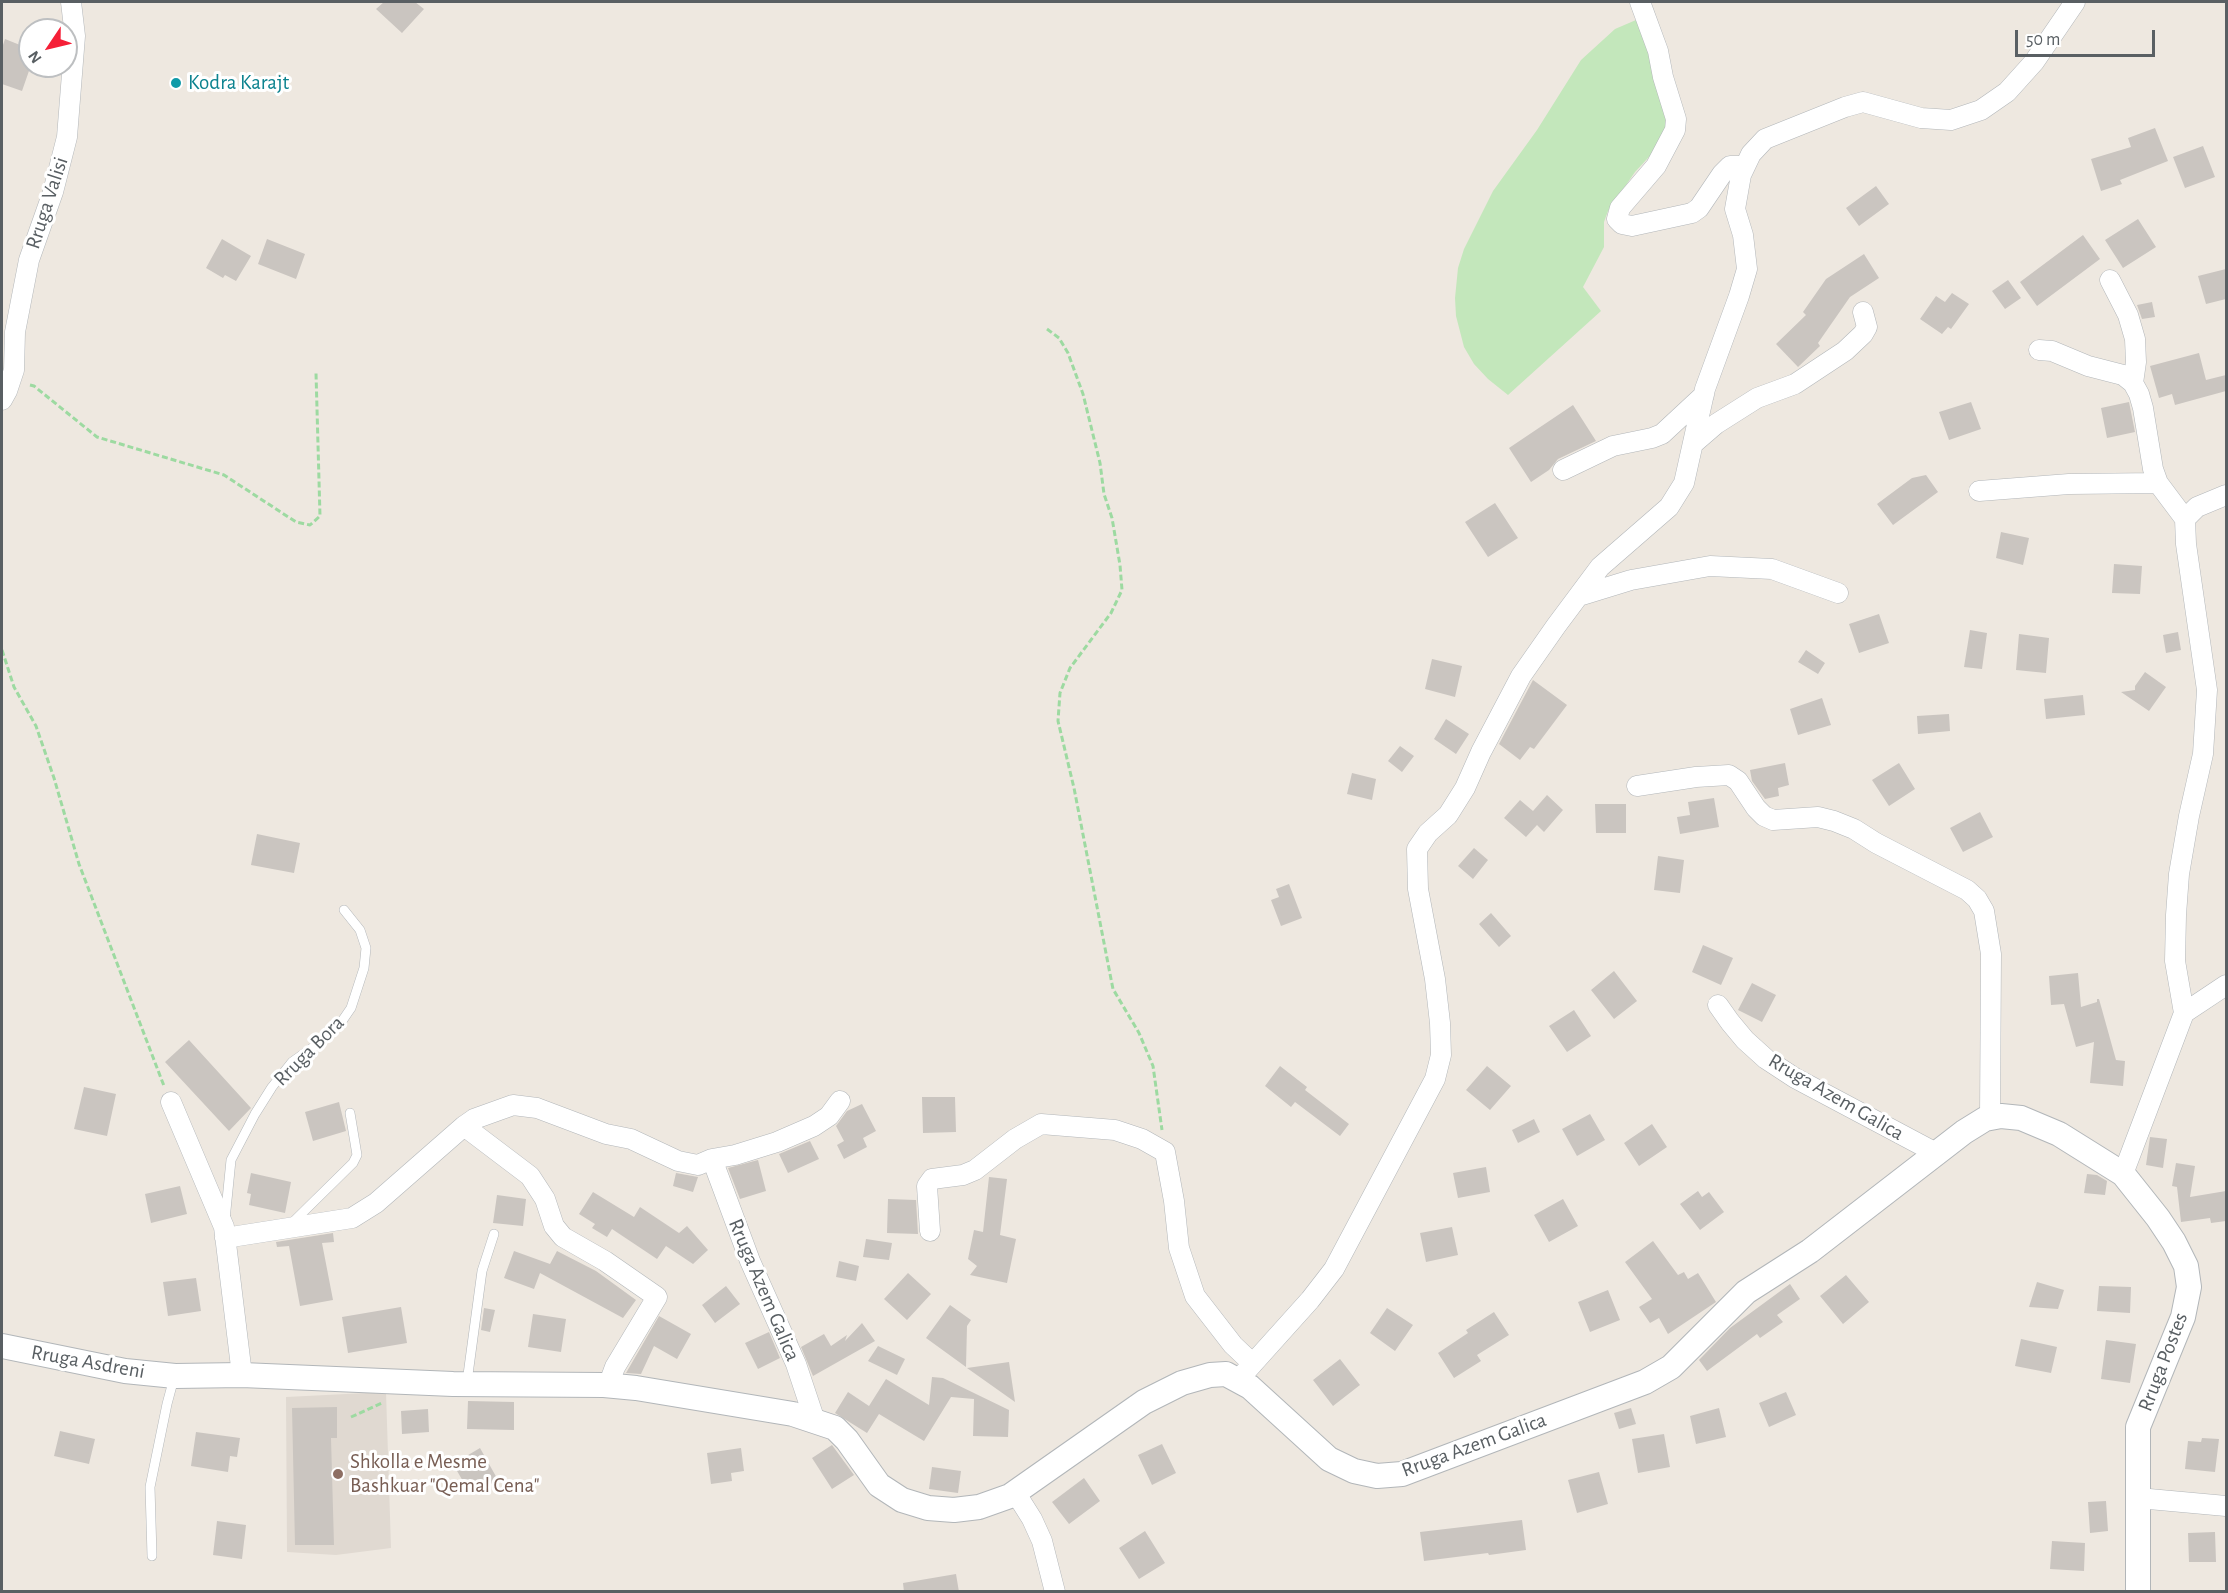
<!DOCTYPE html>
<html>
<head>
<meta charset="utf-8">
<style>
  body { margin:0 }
  #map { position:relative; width:2228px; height:1593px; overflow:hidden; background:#eee8e0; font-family:"Alegreya Sans",sans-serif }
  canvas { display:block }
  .frame { position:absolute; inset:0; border:3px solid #595f63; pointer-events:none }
  .north { position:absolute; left:18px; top:18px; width:60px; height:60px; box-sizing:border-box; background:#fff; border:2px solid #bdbfc1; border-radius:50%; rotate:235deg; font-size:16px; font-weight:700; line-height:24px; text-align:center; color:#595f63 }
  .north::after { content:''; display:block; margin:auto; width:21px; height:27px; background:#f51f37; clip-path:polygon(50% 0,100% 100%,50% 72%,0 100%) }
  .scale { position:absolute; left:2015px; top:30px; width:140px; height:27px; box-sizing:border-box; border:3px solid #595f63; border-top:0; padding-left:8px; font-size:18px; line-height:21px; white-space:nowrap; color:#595f63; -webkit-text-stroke:4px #fff; paint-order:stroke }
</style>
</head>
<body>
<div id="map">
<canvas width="2228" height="1593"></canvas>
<div class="frame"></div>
<div class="north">N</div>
<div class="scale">50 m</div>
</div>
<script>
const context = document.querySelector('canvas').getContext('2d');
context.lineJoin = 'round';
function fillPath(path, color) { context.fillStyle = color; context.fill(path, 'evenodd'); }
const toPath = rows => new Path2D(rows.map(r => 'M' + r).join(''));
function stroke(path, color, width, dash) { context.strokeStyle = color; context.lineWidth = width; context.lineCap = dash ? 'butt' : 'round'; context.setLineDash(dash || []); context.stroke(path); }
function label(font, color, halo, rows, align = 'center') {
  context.font = font + ' "Alegreya Sans",sans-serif'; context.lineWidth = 6; context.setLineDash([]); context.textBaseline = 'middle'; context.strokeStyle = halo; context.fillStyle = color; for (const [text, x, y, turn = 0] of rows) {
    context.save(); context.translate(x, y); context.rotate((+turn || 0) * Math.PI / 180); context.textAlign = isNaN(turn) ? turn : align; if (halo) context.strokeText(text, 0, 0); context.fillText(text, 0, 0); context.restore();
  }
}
const education = toPath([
  [386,1392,391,1548,336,1555,287,1552,286,1397]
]);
const green = toPath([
  [1636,20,1644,28,1672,126,1660,145,1635,172,1608,211,1604,222,1604,247,1583,287,1601,311,1508,395,1488,379,1474,364,1464,347,1456,316,1455,298,1458,268,1464,249,1493,191,1537,130,1581,60,1615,29]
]);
const building = toPath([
  [384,2,415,2,424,9,402,33,376,9],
  [5,39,30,49,30,68,22,91,2,84,2,48],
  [2155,128,2168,161,2120,180,2122,184,2101,191,2091,159,2131,147,2128,138],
  [2203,146,2215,177,2185,188,2173,157],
  [1876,186,1889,204,1859,226,1846,208],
  [2138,219,2156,247,2123,268,2105,240],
  [2083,235,2100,259,2037,306,2020,282],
  [222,239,251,256,236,281,225,275,223,278,206,268],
  [267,239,305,254,296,279,258,264],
  [1864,254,1879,278,1850,297,1818,343,1820,346,1798,367,1776,344,1806,315,1803,312,1826,279],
  [2226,269,2226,299,2206,304,2198,276],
  [2008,280,2021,298,2005,309,1992,291],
  [1952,293,1969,304,1951,329,1948,327,1942,334,1920,319,1936,296,1945,302],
  [2152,302,2155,317,2142,319,2137,305],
  [2199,353,2206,380,2226,375,2226,391,2175,405,2172,394,2159,398,2150,366],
  [1971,402,1981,429,1949,440,1939,412],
  [2129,402,2135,432,2107,438,2101,408],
  [1573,405,1596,441,1558,459,1549,470,1531,482,1509,448],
  [1926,475,1938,492,1893,525,1877,504,1912,478],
  [1495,503,1518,538,1488,557,1465,522],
  [2001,532,2029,538,2023,565,1996,558],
  [2114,564,2142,566,2140,594,2112,593],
  [1879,614,1889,643,1859,653,1849,624],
  [1970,630,1987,633,1982,669,1964,667],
  [2178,632,2181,650,2166,653,2163,635],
  [2019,634,2049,638,2046,673,2016,670],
  [1806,650,1825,663,1818,674,1798,662],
  [1432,659,1462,666,1455,697,1425,689],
  [2145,672,2166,687,2149,711,2121,692,2135,690,2135,686],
  [1533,680,1567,705,1534,749,1530,747,1520,760,1499,744],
  [2083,695,2085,715,2046,719,2044,699],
  [1822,698,1831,725,1798,735,1790,709],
  [1949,714,1950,731,1918,734,1917,716],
  [1446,719,1469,734,1456,754,1434,739],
  [1400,746,1414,756,1402,772,1388,761],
  [1785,763,1789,785,1778,788,1779,796,1765,799,1752,781,1750,770],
  [1899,763,1915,789,1889,806,1872,780],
  [1352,773,1376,779,1372,800,1347,794],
  [1547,795,1563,810,1544,832,1537,825,1526,837,1504,818,1520,800,1533,811],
  [1714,798,1719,827,1680,834,1677,817,1690,815,1688,802],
  [1595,804,1626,804,1626,833,1596,833],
  [1980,812,1993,837,1963,852,1950,828],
  [257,834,300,843,294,873,251,865],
  [1474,848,1488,860,1473,879,1458,866],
  [1658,856,1684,860,1680,893,1654,890],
  [1289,884,1302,918,1281,926,1271,900,1279,897,1276,889],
  [1491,913,1511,936,1499,947,1479,924],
  [1703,945,1733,958,1721,985,1692,972],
  [1614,971,1637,1001,1614,1019,1591,990],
  [2078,973,2081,1007,2097,1002,2097,999,2099,999,2116,1060,2125,1061,2123,1086,2090,1083,2094,1042,2076,1047,2064,1004,2051,1005,2049,976],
  [1752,983,1776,995,1762,1022,1738,1010],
  [1574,1010,1591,1036,1567,1052,1549,1026],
  [189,1040,251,1108,229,1131,165,1062],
  [1280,1066,1307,1087,1305,1090,1349,1124,1340,1136,1295,1102,1291,1107,1265,1086],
  [1487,1066,1511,1086,1490,1110,1466,1090],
  [84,1087,116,1094,107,1136,74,1129],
  [922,1097,955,1097,956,1132,923,1133],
  [339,1102,346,1131,313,1141,305,1112],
  [862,1104,876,1131,863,1138,867,1147,844,1159,837,1145,844,1141,836,1126,847,1111],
  [1590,1114,1605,1140,1577,1156,1562,1129],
  [1534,1119,1540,1132,1518,1143,1512,1130],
  [1652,1124,1667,1147,1639,1166,1624,1143],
  [2150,1137,2167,1139,2163,1168,2146,1165],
  [810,1141,819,1159,788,1173,779,1154],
  [758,1160,766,1191,740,1199,728,1168],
  [2176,1163,2195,1166,2190,1197,2226,1191,2226,1221,2211,1223,2210,1218,2181,1222,2177,1187,2172,1186],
  [1486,1167,1490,1192,1458,1198,1453,1173],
  [251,1173,291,1182,285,1213,249,1205,251,1194,247,1193],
  [676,1173,698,1177,693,1192,673,1186],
  [2087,1174,2097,1175,2107,1181,2105,1195,2084,1193],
  [989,1177,1007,1179,1000,1235,1016,1239,1007,1283,970,1275,977,1266,968,1259,974,1230,983,1232],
  [180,1186,187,1214,151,1223,145,1194],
  [1698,1191,1702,1197,1709,1192,1724,1212,1700,1230,1680,1204],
  [593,1192,634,1217,640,1207,679,1233,687,1226,708,1250,693,1264,666,1246,657,1259,612,1229,607,1237,592,1228,595,1224,579,1214],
  [497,1195,526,1199,523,1226,493,1223],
  [888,1199,916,1200,918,1234,887,1233],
  [1563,1199,1578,1226,1549,1242,1534,1215],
  [1452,1227,1458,1255,1426,1262,1420,1233],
  [333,1233,334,1242,322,1243,333,1300,300,1306,289,1246,277,1247,276,1242],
  [866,1239,892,1243,889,1260,863,1257],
  [1653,1241,1678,1275,1684,1272,1688,1279,1698,1273,1716,1302,1668,1334,1659,1318,1650,1323,1639,1307,1652,1299,1625,1262],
  [514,1251,550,1264,557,1251,596,1271,636,1300,623,1318,540,1273,534,1289,504,1278],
  [839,1261,859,1266,856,1281,836,1277],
  [908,1273,931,1294,907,1320,884,1299],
  [1846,1275,1869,1302,1843,1324,1820,1296],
  [196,1278,201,1311,168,1316,163,1282],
  [2037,1282,2064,1290,2058,1309,2029,1307],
  [1790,1284,1800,1299,1777,1315,1783,1322,1760,1338,1757,1334,1707,1371,1699,1360,1730,1328],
  [726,1286,740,1304,715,1323,702,1305],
  [2099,1286,2131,1287,2130,1313,2097,1311],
  [1608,1290,1620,1320,1590,1332,1578,1302],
  [950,1305,971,1320,967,1326,966,1367,926,1338],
  [401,1307,407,1343,348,1353,342,1317],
  [484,1308,495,1310,490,1332,481,1330],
  [1387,1308,1413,1325,1395,1351,1370,1333],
  [1494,1312,1509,1335,1477,1355,1481,1361,1454,1378,1438,1353,1468,1333,1466,1330],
  [533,1314,566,1319,561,1352,528,1347],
  [659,1316,691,1334,677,1359,654,1346,641,1374,626,1373],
  [862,1323,875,1341,813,1376,801,1347,824,1334,831,1346,847,1335,845,1341],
  [769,1332,780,1358,758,1369,745,1343],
  [2021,1339,2057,1347,2051,1373,2015,1366],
  [2106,1340,2136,1344,2130,1383,2101,1379],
  [878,1346,905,1359,897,1375,868,1361],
  [1340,1359,1360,1385,1333,1406,1313,1380],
  [1009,1362,1015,1402,967,1368],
  [932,1377,943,1378,1009,1410,1008,1437,973,1436,974,1399,951,1397,924,1441,879,1414,867,1433,835,1413,848,1392,869,1406,886,1379,929,1405],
  [1786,1392,1796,1415,1769,1427,1759,1403],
  [468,1401,514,1402,514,1430,467,1429],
  [337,1407,337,1438,331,1438,334,1545,295,1545,292,1408],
  [1631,1408,1636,1424,1619,1429,1614,1413],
  [1719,1408,1726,1437,1696,1444,1690,1416],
  [428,1409,429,1432,402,1434,401,1411],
  [60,1431,95,1439,89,1464,54,1456],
  [196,1432,240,1438,237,1457,230,1456,228,1472,191,1466],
  [1664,1434,1670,1467,1638,1473,1632,1439],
  [2202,1438,2219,1439,2215,1472,2185,1469,2188,1441,2201,1442],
  [1162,1444,1176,1473,1152,1485,1138,1455],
  [832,1445,854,1475,832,1489,812,1458],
  [480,1448,498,1480,471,1495,453,1464],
  [741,1448,744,1471,731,1473,732,1481,711,1484,707,1453],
  [932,1467,961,1471,958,1493,929,1489],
  [1599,1472,1608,1504,1577,1513,1568,1480],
  [1084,1478,1100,1501,1069,1524,1052,1502],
  [2106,1501,2108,1531,2090,1533,2088,1502],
  [1522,1520,1526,1550,1489,1555,1488,1553,1424,1561,1420,1532],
  [217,1521,246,1525,242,1559,213,1555],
  [1145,1531,1165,1563,1139,1579,1119,1548],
  [2215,1532,2216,1562,2189,1562,2188,1533],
  [2052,1541,2085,1543,2084,1571,2050,1569],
  [956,1574,959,1592,904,1592,903,1583]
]);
const path = toPath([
  [1047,329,1059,338,1068,353,1083,394,1100,463,1104,494,1112,518,1120,565,1122,590,1111,613,1070,668,1060,693,1058,721,1074,788,1111,979,1113,989,1139,1033,1153,1066,1162,1130],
  [30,385,34,386,97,437,224,475,296,522,310,525,320,516,316,373],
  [2,650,14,687,36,726,54,778,79,864,164,1086],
  [351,1417,382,1403]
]);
const service = toPath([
  [225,1220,231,1160,255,1114,272,1087,292,1062,322,1041,340,1024,351,1008,364,968,366,948,360,930,344,910],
  [291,1224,353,1163,357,1155,350,1113],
  [467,1382,482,1271,494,1234],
  [152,1556,150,1487,167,1404,174,1378]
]);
const minor = toPath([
  [1640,2,1658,51,1663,77,1676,119,1675,130,1656,166,1620,208,1617,219,1622,224,1632,226,1692,213,1699,208,1722,174,1730,166,1745,166],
  [2110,280,2128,315,2135,339,2136,362,2133,383],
  [2039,350,2052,351,2088,366,2123,375,2133,383,2139,394,2143,408,2153,469,2158,483,2185,519],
  [2,400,7,391,14,370,15,332,29,260,53,192,67,137,75,36,71,2],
  [1694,443,1716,424,1757,398,1795,384,1845,351,1863,334,1867,327,1863,312],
  [1563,470,1613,446,1652,438,1662,434,1704,395],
  [1979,491,2069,484,2158,483],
  [1579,596,1631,580,1710,566,1772,569,1838,593],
  [1637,786,1696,777,1729,775,1738,781,1756,808,1764,816,1773,820,1818,817,1834,821,1854,829,1876,843,1967,890,1977,899,1984,911,1991,954,1990,1118],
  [1718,1005,1730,1022,1745,1040,1766,1059,1795,1078,1938,1154],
  [2184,1013,2226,985],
  [171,1102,224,1227,242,1375],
  [464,1126,530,1176,545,1199,554,1226,563,1237,605,1261,657,1297,615,1367,608,1386],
  [712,1159,750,1261,796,1364,815,1421],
  [2123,1174,2184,1013,2175,961,2176,915,2179,874,2189,816,2203,754,2207,690,2186,544,2185,519,2197,507,2226,495],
  [930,1231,927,1186,932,1179,963,1175,975,1170,1015,1139,1041,1124,1115,1130,1142,1139,1165,1152,1174,1201,1179,1248,1195,1296,1233,1345,1252,1363],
  [225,1238,352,1218,376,1203,464,1126,474,1119,513,1105,537,1108,606,1134,631,1139,678,1161,698,1165,712,1159,735,1155,777,1142,814,1126,829,1116,840,1101],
  [1239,1379,1310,1300,1334,1269,1435,1079,1441,1055,1440,1023,1435,979,1418,889,1417,849,1428,833,1448,815,1465,788,1481,752,1521,676,1556,626,1600,567,1669,507,1684,483,1705,389,1739,296,1747,269,1743,235,1735,209,1741,175,1751,154,1765,139,1845,107,1863,102,1921,118,1951,120,1981,110,2007,92,2034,62,2075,2],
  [1015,1492,1032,1519,1042,1541,1055,1592],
  [2138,1498,2226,1506]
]);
const tertiary = toPath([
  [2,1346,125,1371,175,1376,242,1375,453,1384,604,1385,636,1388,793,1414,835,1428,847,1440,879,1485,902,1500,928,1508,954,1510,979,1507,1010,1496,1144,1402,1182,1383,1210,1375,1226,1374,1250,1387,1329,1459,1354,1471,1377,1476,1402,1474,1645,1382,1671,1367,1746,1292,1810,1251,1964,1132,1985,1119,2001,1116,2021,1118,2059,1134,2123,1174,2158,1218,2174,1242,2186,1266,2189,1287,2183,1317,2138,1427,2138,1592]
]);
const markers = [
  [176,83,6,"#0f9aa8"],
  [338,1474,6,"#8d6e63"]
];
const cultureNames = [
  ["Kodra Karajt",188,83]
];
const streetNames = [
  ["Rruga Valisi",47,203,-72],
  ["Rruga Bora",309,1051,-45],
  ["Rruga Azem Galica",1836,1097,30],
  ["Rruga Azem Galica",764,1290,67],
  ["Rruga Asdreni",88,1362,10],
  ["Rruga Postes",2163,1362,-69],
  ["Rruga Azem Galica",1474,1445,-20]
];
const educationNames = [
  ["Shkolla e Mesme",350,1462],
  ["Bashkuar \"Qemal Cena\"",350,1486]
];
fillPath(education, '#e0d9d1');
fillPath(green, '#c3e7bb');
fillPath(building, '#cac5c0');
stroke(service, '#b2b6b9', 10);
stroke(minor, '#b2b6b9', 21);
stroke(tertiary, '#b2b6b9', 26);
stroke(path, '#9ddaa1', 3, [6, 3]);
stroke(service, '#fff', 9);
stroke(minor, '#fff', 20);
stroke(tertiary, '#fff', 24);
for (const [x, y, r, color] of markers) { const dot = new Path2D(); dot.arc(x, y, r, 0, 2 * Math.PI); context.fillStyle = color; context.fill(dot); stroke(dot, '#fff', 2); }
label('21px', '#0d838f', '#fff', cultureNames, 'left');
label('21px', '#595f63', '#fff', streetNames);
label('21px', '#785e54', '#fff', educationNames, 'left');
</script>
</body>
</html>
